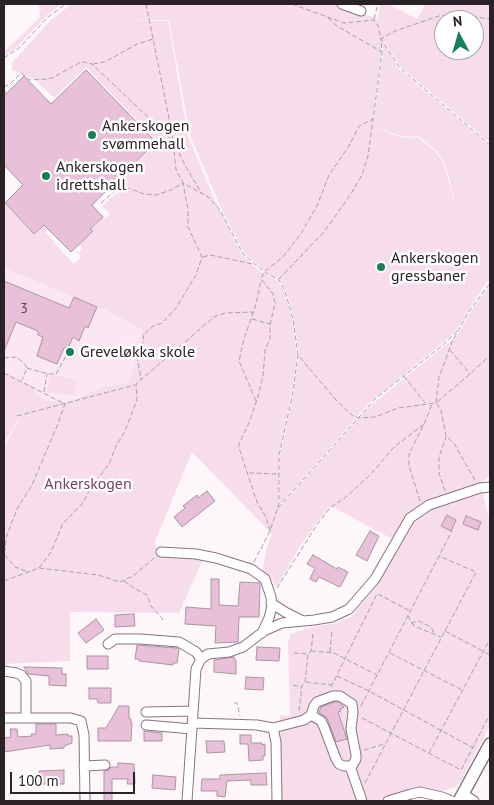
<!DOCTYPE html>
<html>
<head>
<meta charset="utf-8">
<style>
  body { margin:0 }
  #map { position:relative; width:494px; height:805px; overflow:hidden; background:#fdf7fa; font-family:"PT Sans",sans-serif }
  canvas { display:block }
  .frame { position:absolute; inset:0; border:5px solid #2b2228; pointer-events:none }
  .north { position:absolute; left:434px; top:10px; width:50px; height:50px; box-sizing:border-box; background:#fff; border:1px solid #aaa7a9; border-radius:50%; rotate:354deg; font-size:14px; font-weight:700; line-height:20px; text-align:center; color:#2b2228 }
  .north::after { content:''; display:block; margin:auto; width:18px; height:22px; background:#177f5a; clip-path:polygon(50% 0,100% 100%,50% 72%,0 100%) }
  .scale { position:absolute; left:10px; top:772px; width:125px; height:22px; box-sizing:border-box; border:2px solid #2b2228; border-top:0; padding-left:6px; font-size:15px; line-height:18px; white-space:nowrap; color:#2b2228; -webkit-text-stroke:4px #fff; paint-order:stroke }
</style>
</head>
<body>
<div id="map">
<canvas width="494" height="805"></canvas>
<div class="frame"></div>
<div class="north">N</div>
<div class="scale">100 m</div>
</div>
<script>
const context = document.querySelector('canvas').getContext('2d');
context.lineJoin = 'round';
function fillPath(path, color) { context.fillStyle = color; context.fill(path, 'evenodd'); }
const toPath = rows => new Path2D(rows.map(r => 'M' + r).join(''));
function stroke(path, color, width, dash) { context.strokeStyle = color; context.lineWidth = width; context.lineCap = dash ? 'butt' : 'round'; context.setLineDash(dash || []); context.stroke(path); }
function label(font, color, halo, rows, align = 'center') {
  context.font = font + ' "PT Sans",sans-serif'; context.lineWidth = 5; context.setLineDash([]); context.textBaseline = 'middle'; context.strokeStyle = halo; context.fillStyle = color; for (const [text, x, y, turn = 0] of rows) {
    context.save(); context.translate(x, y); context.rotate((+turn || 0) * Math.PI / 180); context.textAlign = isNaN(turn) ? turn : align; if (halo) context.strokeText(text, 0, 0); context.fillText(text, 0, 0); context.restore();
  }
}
const built = toPath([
  [4,268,110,312,143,330,129,383,100,387,70,402,45,400,31,389,4,375]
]);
const green = toPath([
  [38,4,62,4,47,15,14,50,4,56,4,52,39,18,40,13],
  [71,4,112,4,124,20,168,21,188,136,213,196,242,255,261,272,278,281,284,291,292,319,297,356,292,391,279,456,279,508,368,408,458,335,469,314,490,285,490,474,483,482,422,507,394,540,331,506,317,522,298,549,277,587,269,576,262,572,266,551,272,534,192,452,154,544,165,556,204,557,179,613,70,612,70,661,4,664,4,447,29,401,4,444,4,373,34,387,34,392,45,400,70,402,101,387,129,383,143,330,110,312,4,268,4,203,34,235,44,226,47,229,45,232,55,242,54,243,74,264,81,257,78,253,82,249,80,244,93,232,91,229,103,217,105,219,110,214,102,206,111,198,120,191,114,185,124,179,125,174,158,142,86,67,55,97,52,96,34,79,12,70,12,63,50,21],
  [113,4,335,4,378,19,380,4,389,4,417,19,426,4,490,5,490,143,401,67,383,40,372,121,379,128,393,135,409,138,418,137,436,152,443,163,452,192,453,201,446,206,454,201,450,180,444,163,437,151,419,136,409,137,394,134,380,128,373,122,383,56,383,42,399,69,490,146,490,279,481,290,459,327,445,341,369,403,280,505,280,457,294,391,299,355,294,319,286,290,280,280,265,272,244,253,221,208,190,135,169,20,124,20],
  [444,20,474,20,474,50,444,50],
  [50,375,77,379,75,396,47,392],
  [483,492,490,524,490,726,460,782,455,787,444,791,410,790,376,801,281,801,279,729,280,715,290,716,288,642,291,634,312,627,333,624,351,617,375,588,410,525,416,518,440,504,471,493]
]);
const building = toPath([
  [86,70,156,142,92,205,103,217,90,229,93,231,71,252,44,225,34,234,5,203,23,185,4,165,4,96,24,76,51,104,86,70],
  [4,281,69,308,74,297,97,307,88,328,85,326,79,341,73,337,68,348,64,348,57,364,37,356,43,337,38,335,38,331,16,322,4,351,4,281],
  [207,491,215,501,182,527,174,517,185,508,183,506,197,495,198,498,207,491],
  [447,515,456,520,451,531,441,526,447,515],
  [466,516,481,522,478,530,463,524,466,516],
  [370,531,379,536,367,561,356,555,370,531],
  [313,555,337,569,338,567,348,572,340,587,319,577,316,582,310,579,315,568,307,564,313,555],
  [211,579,219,579,219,605,238,606,240,582,260,583,259,617,239,617,238,642,215,643,216,626,185,624,186,607,211,609,211,579],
  [134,614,135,626,115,627,115,615,134,614],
  [96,619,104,630,86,643,78,633,96,619],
  [137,645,177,648,179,649,177,663,173,663,173,665,139,661,139,659,135,659,137,645],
  [257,647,280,648,279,661,256,660,257,647],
  [87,656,108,656,108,669,87,669,87,656],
  [234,657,234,659,236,660,236,674,214,672,214,660,234,657],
  [24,667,62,668,62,674,66,674,66,686,49,685,49,676,28,674,24,667],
  [246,677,264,678,263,690,245,689,246,677],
  [89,688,111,688,111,703,98,703,97,699,89,699,89,688],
  [334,702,338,702,344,707,340,709,341,711,338,712,347,739,336,742,327,718,319,712,321,707,334,702],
  [119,706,129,706,129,719,131,719,131,723,132,723,131,741,98,741,98,728,106,728,119,706],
  [36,724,56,724,56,735,68,734,68,736,72,736,72,743,64,746,64,748,50,749,50,745,4,752,4,738,11,737,10,729,17,729,18,737,32,736,31,734,36,734,36,724],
  [144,731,162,733,162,741,144,741,144,731],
  [240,735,251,735,251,743,262,743,262,745,265,744,265,756,263,756,263,760,249,761,248,744,240,744,240,735],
  [206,741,224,741,225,752,207,753,206,741],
  [118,763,134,764,135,784,127,784,128,779,112,779,112,801,104,801,104,771,109,770,111,767,118,767,118,763],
  [64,770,64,784,39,784,39,771,64,770],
  [266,773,267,785,251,785,251,780,227,781,225,797,217,796,217,791,201,791,202,779,220,779,220,775,266,773],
  [153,775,176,777,175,790,152,788,153,775]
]);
const path = toPath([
  [146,4,172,133,176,170,183,183,208,197,220,210,243,254,264,272,279,280,285,291,293,319,298,355,336,400,353,416,359,418,375,417,398,408,436,403,439,377,452,342,468,313,490,283],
  [292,4,344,23,374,20,378,26,381,39,400,68,490,145],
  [328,18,337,26,382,52],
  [374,19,378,4],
  [4,58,19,48,48,17,66,4],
  [93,64,105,62,137,44,153,39],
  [4,87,11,83,21,73,30,80,46,79,52,78,79,63,84,62,92,64,173,141,186,167,202,194],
  [4,90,6,93],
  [101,203,118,188,128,188,144,194,156,195,171,190,183,183,188,210,188,227,202,257,196,275,176,308,162,323,153,326,143,335,144,340,137,357,141,379],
  [203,257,210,255,253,264],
  [279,279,324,232,351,194,362,175,368,156,382,53,381,39,395,31,439,16,461,15,490,19],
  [252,319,270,324],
  [450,350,470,374],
  [4,358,16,357,24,363,27,368,22,380],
  [27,368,48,374,56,374,71,347],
  [4,373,65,404,57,426,32,485,18,507,7,535,4,554,15,567,29,572],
  [404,376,425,403],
  [44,392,47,374],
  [256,401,239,361,244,339,256,304,261,280],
  [17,416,135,385],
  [249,473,278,474],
  [475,480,455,445,446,436,441,410,436,403,470,374,486,359,490,358],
  [445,491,439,473,439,457,446,437],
  [420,501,409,466,409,454,424,424,432,404],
  [278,508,376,398,443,345,458,330],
  [270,531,266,517,257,502,239,448,239,444,249,423,258,397,263,376,265,350,270,339,270,325,275,303,273,294,261,279,264,272,283,257,300,235,317,206,329,175,349,146,359,126,373,119],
  [254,562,270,531,279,504,279,456,293,392,298,355],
  [39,568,51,552,63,523,83,503,90,489,109,464,116,446,125,431,137,400,136,384,214,317,225,313,254,312],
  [4,581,39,568,98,575,120,582,133,576,154,558],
  [124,581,134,588,147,595,151,606,162,618,163,621],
  [277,588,318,523,331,507,346,497,371,474,394,447,424,424],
  [378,594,410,611],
  [408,616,414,626,441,637],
  [411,623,419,621,431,627,435,635],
  [445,631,490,655],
  [311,651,334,653,377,675],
  [330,652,332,630],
  [294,653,308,654],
  [390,653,462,690],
  [337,676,369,691,475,749],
  [306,682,332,685],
  [293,685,301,687],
  [331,687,377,594],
  [234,703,237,703,240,716],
  [361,706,452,531],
  [299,711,302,686,305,682,308,654,311,651,313,634],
  [362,718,461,770,490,714],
  [364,750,384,744],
  [429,753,490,639],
  [365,783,476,572,439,556]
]);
const minor = toPath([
  [342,4,361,11],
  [161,552,196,554,216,558,251,569,265,579,271,597,272,606,269,618,262,633],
  [271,603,285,612,303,621],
  [108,644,115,639,140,639,179,642,196,652,201,659],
  [4,671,16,673,21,675,26,681,26,718],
  [333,696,340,696,352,704,353,712,351,729,356,755,356,759,352,766,344,766,339,764,336,759,324,727,321,721,311,715,314,706,317,702,333,696],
  [146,712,193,711],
  [4,718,71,718,81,721,84,735,85,801],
  [193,723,257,725,273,728,304,720,311,715],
  [146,725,192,729],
  [273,728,276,742,277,801],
  [84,766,105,765],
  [350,766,362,801],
  [463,794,474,801],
  [187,801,196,669,201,659,208,654,229,652,243,647,264,631,282,623,314,620,332,617,349,609,375,579,410,518,429,505,480,488,490,487],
  [388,801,411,794,420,792,442,797,452,801]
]);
const major = toPath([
  [459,801,490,744]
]);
const markers = [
  [92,135,5,"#177f5a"],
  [46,176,5,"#177f5a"],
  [381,267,5,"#177f5a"],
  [70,352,5,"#177f5a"]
];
const numberNames = [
  ["3",24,309]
];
const poiNames = [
  ["Ankerskogen",102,126],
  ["svømmehall",102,144],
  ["Ankerskogen",56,167],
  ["idrettshall",56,185],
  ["Ankerskogen",391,258],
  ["gressbaner",391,276],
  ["Greveløkka skole",80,352]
];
const parkNames = [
  ["Ankerskogen",88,484]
];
fillPath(built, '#fbe7f2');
fillPath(green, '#f7dceb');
fillPath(building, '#e8c0d7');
stroke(building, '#ac94a2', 1);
stroke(minor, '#89737f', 11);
stroke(major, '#89737f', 14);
stroke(path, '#a8a1a5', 1, [5, 2.5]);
stroke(minor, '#fff', 9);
stroke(major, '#fff', 11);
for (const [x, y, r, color] of markers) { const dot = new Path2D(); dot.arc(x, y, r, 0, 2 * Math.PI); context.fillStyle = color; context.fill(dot); stroke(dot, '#fff', 2); }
label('14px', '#5a4a54', null, numberNames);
label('16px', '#2b2228', '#fff', poiNames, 'left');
label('16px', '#774364', '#fff', parkNames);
</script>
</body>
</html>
